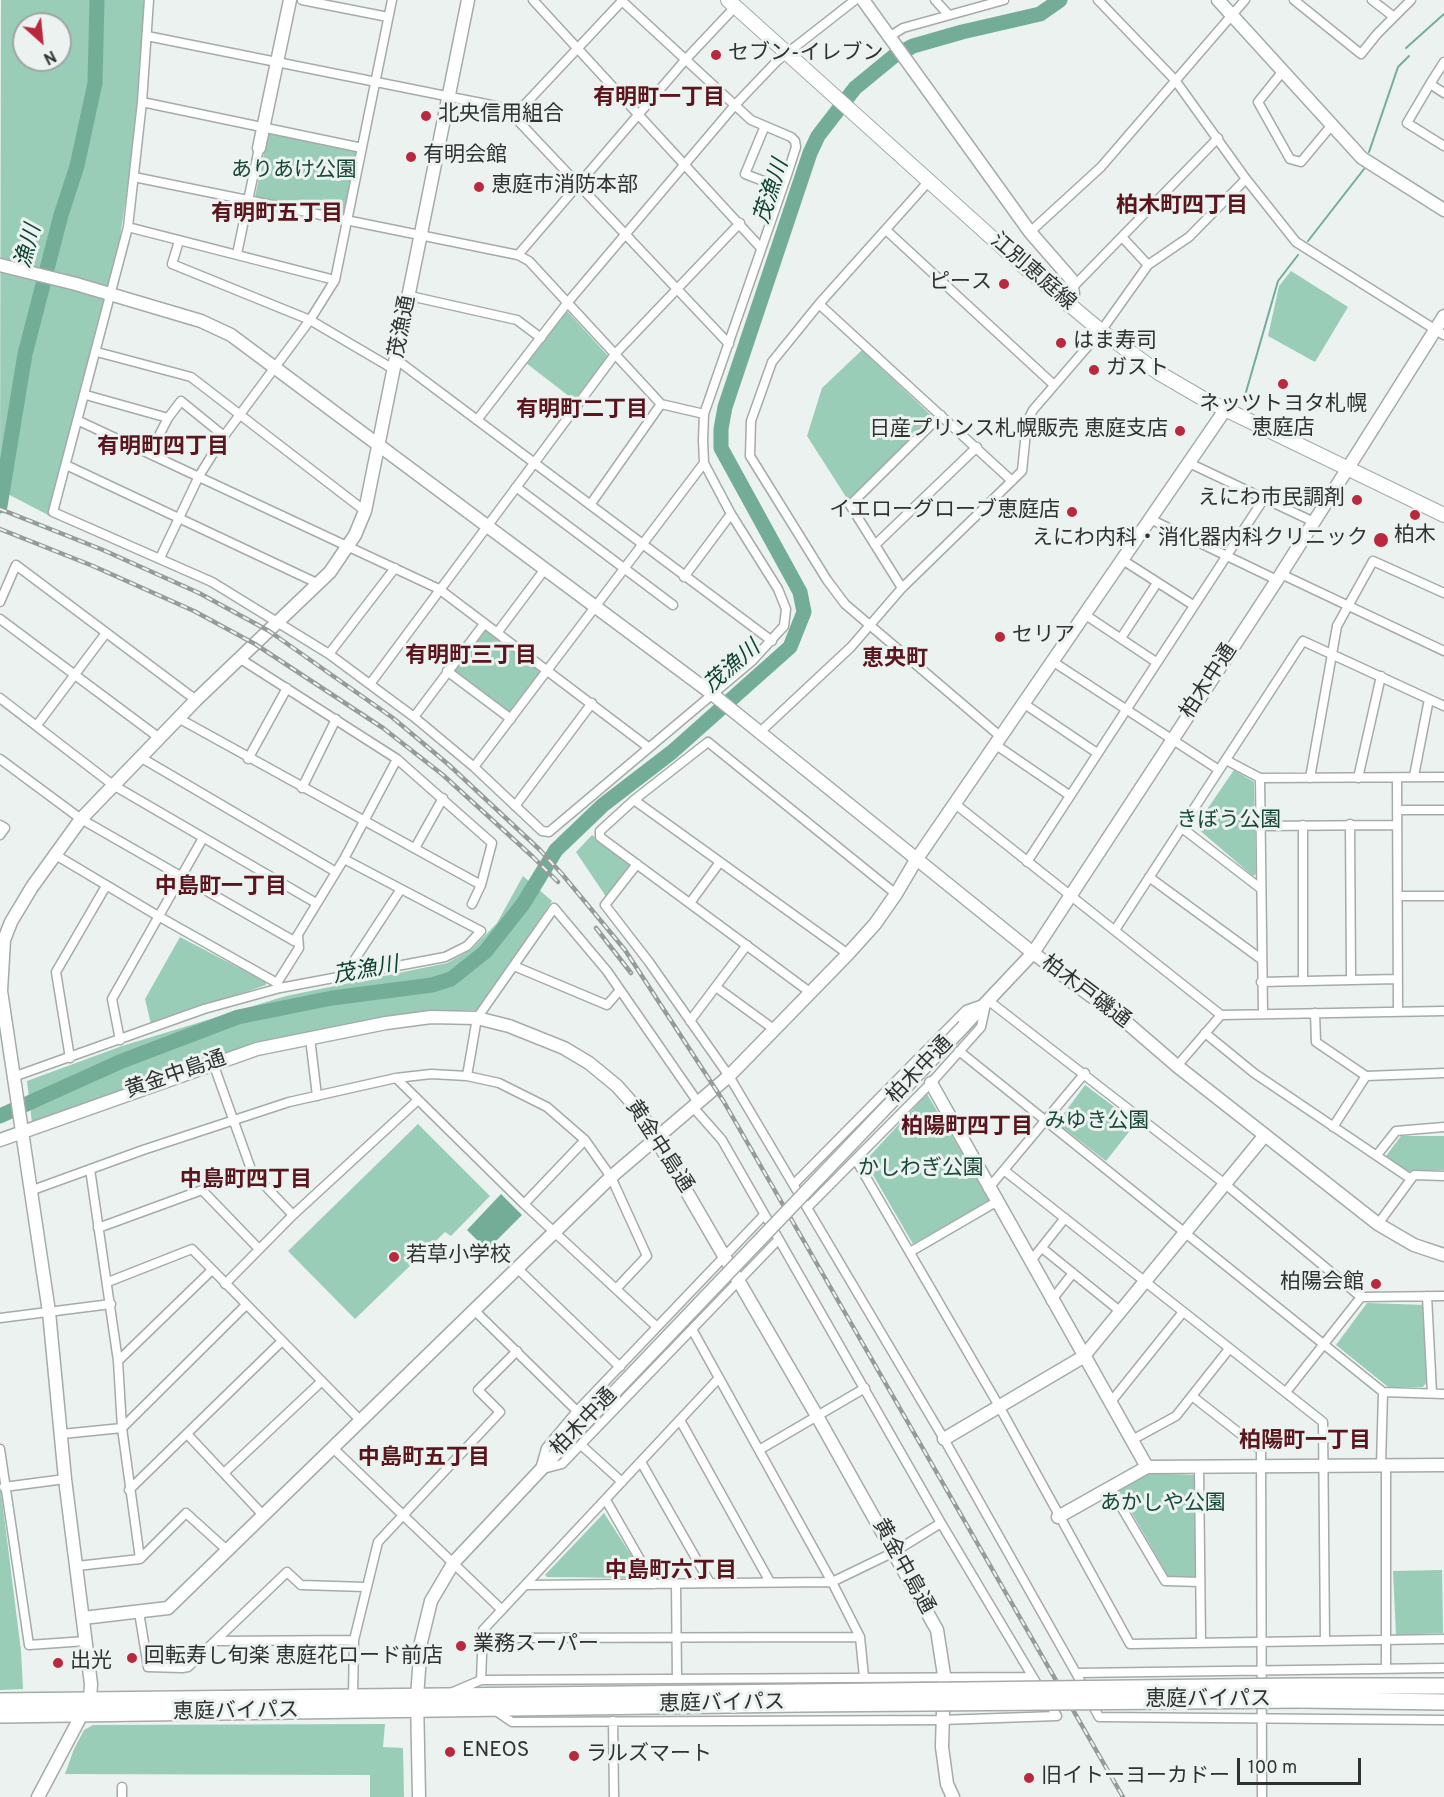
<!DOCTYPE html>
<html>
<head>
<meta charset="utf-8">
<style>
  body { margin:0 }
  #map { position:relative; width:1444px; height:1797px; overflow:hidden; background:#ebf2ef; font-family:Overpass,sans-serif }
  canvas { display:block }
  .north { position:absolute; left:12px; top:12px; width:60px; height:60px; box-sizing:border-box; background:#ebf2ef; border:2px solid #a0a5a3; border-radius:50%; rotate:153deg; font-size:16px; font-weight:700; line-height:24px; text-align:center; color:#2f3231 }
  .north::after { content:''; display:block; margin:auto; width:21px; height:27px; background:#ba283e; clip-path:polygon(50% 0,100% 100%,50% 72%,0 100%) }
  .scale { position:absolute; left:1237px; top:1758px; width:124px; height:27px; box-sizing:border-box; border:3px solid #2f3231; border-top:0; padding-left:8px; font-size:18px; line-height:21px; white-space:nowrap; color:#2f3231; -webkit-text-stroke:4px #ebf2ef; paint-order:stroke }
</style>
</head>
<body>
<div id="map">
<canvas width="1444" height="1797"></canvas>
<div class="north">N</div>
<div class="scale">100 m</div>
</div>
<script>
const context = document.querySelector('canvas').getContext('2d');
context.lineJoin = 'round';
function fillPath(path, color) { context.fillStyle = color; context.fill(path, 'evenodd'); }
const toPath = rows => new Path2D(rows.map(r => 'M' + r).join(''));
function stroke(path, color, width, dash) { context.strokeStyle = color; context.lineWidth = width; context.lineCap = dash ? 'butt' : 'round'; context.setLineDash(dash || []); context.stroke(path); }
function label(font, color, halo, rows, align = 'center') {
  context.font = font + ' Overpass,"Noto Sans JP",sans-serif'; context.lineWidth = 6; context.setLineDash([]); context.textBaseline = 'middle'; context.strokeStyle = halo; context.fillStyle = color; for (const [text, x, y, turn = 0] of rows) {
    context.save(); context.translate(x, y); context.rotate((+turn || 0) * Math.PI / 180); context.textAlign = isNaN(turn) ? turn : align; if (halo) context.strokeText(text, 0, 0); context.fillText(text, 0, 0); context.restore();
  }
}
const green = toPath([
  [1,0,145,0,138,116,117,258,102,307,50,516,0,490],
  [24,24,60,24,60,60,24,60],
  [268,133,357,151,345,215,255,197],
  [1291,271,1348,307,1315,362,1268,336,1279,286],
  [568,312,609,357,574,400,526,363,562,314],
  [862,350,934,418,848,500,807,436,822,388],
  [485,629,540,672,509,713,453,670],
  [1234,770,1254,782,1256,874,1253,876,1197,828,1197,824],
  [592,835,632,866,607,898,576,852],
  [523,876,552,901,478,1010,430,1012,261,1042,32,1123,27,1081,122,1046,286,996,447,963,471,950,497,923],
  [180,937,266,982,266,985,151,1024,145,999],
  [1085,1085,1136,1123,1106,1161,1057,1123],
  [927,1094,990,1200,913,1244,865,1161],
  [418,1124,490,1196,451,1236,445,1232,355,1319,288,1251],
  [1401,1136,1444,1136,1444,1170,1405,1171,1386,1156],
  [1367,1303,1426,1305,1426,1383,1423,1387,1388,1387,1336,1345],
  [1144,1473,1194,1475,1196,1575,1194,1577,1168,1576,1118,1489],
  [0,1484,21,1651,23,1689,0,1690],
  [604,1513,644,1575,642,1578,547,1577,545,1575],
  [1442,1570,1443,1633,1396,1635,1393,1571],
  [385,1724,383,1747,403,1748,404,1797,370,1797,370,1775,65,1774,74,1749,84,1730,93,1725]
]);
const water = toPath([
  [501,1194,522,1215,487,1250,467,1230]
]);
const stream = toPath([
  [1406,48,1444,14],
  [1369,152,1398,67,1409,56],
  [1308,241,1364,169],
  [1244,399,1278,281,1298,255]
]);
const river = toPath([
  [0,506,25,354,61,215,77,166,95,83,97,0],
  [0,1116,122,1061,238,1017,332,998,432,985,451,979,485,952,523,904,556,850,603,805,672,752,790,647,804,612,800,592,721,448,721,429,725,407,810,153,818,136,855,88,894,56,913,46,962,32,1040,14,1060,0]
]);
const street = toPath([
  [149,0,142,102,128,227,53,512,212,582,329,654,414,717,474,767,542,831,549,832,752,661,784,626,786,609,778,589,731,514,704,463,703,440,704,414,787,175,796,147,795,141,791,137,751,120,621,0],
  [302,0,388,17],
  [533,0,761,248],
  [935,0,948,14],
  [1098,0,1175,80,1246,179,1296,242,1444,335],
  [1294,0,1361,54,1377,34,1411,0],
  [1372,0,1394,17],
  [147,36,506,108,729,344],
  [889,37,903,28,1004,0],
  [1283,71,1258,102,1290,159,1301,162,1331,126],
  [1430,84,1444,62],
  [1444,93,1430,84,1407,123,1444,146],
  [142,102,362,148],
  [514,116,623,0],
  [764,128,745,174,782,188],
  [134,177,518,255,529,261,661,404,704,414],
  [929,181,819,304,772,362,751,421,750,456,827,580,845,604,1001,737],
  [128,227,335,280],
  [886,230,1054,385],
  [1030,232,1101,167,1245,0],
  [1122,237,1148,265,1189,237,1246,179],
  [179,241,172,264,310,320,395,370],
  [237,254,259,148],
  [518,255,686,59,735,7],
  [1073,287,1218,138],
  [410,296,517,320,541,338],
  [819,304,1012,481],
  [97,352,191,377,365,511],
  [397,360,772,641],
  [86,395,168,418],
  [477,420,568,302,735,105,777,61,855,0],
  [79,421,439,589,648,747],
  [150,453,168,418,181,401,224,436],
  [1189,463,1314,522],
  [66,465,319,584],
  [516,487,673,605],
  [590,505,661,404],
  [1150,519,1277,580],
  [875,545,977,447],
  [160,558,199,476,224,436,310,320,335,280,392,0],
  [1121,559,1193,605],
  [1281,574,1444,651],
  [684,577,731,514],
  [902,588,850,505,941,415],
  [0,602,16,565,196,700],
  [1084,614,1156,662],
  [0,619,158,737],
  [497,633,545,569],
  [1121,638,1157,583],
  [329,654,395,568],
  [1052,661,1219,770],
  [447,671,511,719],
  [370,684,616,353,740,223],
  [0,698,113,785,316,903],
  [1023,703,1097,753],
  [414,717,484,624],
  [178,718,481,885,492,843,397,759,239,658],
  [37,725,106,633],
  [759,733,851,647,902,588,1022,471,1027,422,1033,410,1101,331,1148,265],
  [996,745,1069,795],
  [140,757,336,872],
  [0,759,81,819,294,941,344,859,397,759],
  [248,759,287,688],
  [1226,760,1260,778],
  [474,767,704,463],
  [1414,776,1429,699],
  [1310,778,1337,626,1373,561,1444,593],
  [1358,778,1381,676],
  [1397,778,1398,1012],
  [302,788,336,719],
  [634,800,848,954],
  [954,803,1221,1015],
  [515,806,592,703],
  [1397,810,1444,810],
  [1350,824,1351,979],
  [0,825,5,828,0,835],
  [1303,825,1303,980],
  [1260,826,1396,825],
  [1182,828,1260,888],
  [415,848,443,798],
  [54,854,158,916,277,983,280,988,445,957,467,946,481,931,344,859],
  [1027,862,1265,497],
  [637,864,605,905,649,962,729,1076,944,1439,1076,1673],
  [1149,877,1261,959],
  [1398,896,1444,896],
  [690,903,720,862],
  [472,904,481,885],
  [1115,930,1303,641,1444,706],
  [514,966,607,1005,620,990],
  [344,976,401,889],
  [1261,982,1397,979],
  [277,983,299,948,298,935],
  [716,987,775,1030],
  [811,993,600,837,600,831,634,800,708,742,896,894],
  [989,1001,1225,1184,1361,1297,1444,1296],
  [1263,1013,1260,778,1444,777],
  [1315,1013,1316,1042,1366,1076,1444,1073],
  [690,1021,747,945],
  [1205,1033,1254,1073,1411,1179],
  [310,1038,317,1096],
  [120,1040,112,999,203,838],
  [959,1051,1383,1392,1444,1394],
  [70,1058,56,972,106,886],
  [213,1063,252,1172,293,1215],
  [1177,1066,1221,1015,1444,1011],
  [467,1076,477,1018,554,908,607,971,697,1101],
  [13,1077,204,1009,280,988],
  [396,1078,524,1204,657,1327],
  [692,1106,722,1140,941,1523,1040,1689],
  [1333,1127,1366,1076],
  [1377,1155,1396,1131,1444,1127],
  [856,1160,999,1406,1130,1644,1444,1639],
  [90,1169,118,1361,122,1428,140,1559],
  [1005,1171,1323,1422,1325,1640],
  [794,1184,966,1010,983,1004],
  [988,1189,1085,1073],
  [30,1191,143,1150,289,1102,396,1078,431,1074,467,1076,499,1083,547,1107,585,1140,611,1177,647,1256,616,1289],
  [524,1204,585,1140],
  [808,1207,931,1083,981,1027,986,1004],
  [1378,1224,1414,1175,1444,1176],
  [98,1228,202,1190,259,1249],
  [1042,1248,1121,1312],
  [910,1252,996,1202],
  [1030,1262,1065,1218],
  [518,1269,620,1367],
  [108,1282,192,1249,361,1421],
  [225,1284,293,1215,418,1100],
  [1427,1296,1432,1393],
  [1051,1301,1073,1273],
  [475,1311,577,1411],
  [0,1318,111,1304],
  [693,1331,832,1582,860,1637,864,1677],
  [118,1361,212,1270],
  [1286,1392,1361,1297],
  [1192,1396,1261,1450,1262,1797],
  [1110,1403,1183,1312],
  [680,1420,770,1582],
  [62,1434,122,1428,246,1305],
  [187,1434,263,1515],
  [1132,1440,1176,1416,1229,1349],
  [581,1445,622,1482],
  [0,1449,29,1645,86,1641],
  [334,1449,502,1610],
  [759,1450,865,1388],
  [641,1462,710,1583],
  [1381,1465,1383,1392],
  [1386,1466,1386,1669],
  [1199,1468,1201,1642],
  [540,1469,546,1448,577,1411,764,1215],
  [543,1469,562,1464,778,1240],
  [224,1473,322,1381],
  [4,1487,65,1479],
  [1110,1488,1165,1581,1200,1582],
  [129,1490,282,1341],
  [606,1500,654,1584],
  [77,1566,140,1559,186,1513,228,1551],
  [676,1584,677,1679],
  [527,1585,832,1582,894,1552,941,1523],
  [139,1612,148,1667,182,1668,188,1667,287,1572,301,1585,366,1587],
  [483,1638,860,1637],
  [217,1641,354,1640],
  [481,1680,483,1630,719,1378],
  [1085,1690,1076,1673,1444,1668],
  [453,1692,481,1680,1032,1677],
  [353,1696,354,1640,378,1542,500,1412,478,1390,517,1351],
  [1091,1702,1099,1717,1444,1720],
  [493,1709,512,1722,941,1720,1057,1716,1047,1700],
  [613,1721,614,1797],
  [122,1787,122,1797]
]);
const secondary = toPath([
  [863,0,1030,232,1071,279,1073,294,1069,306],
  [1218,0,1362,158,1444,210],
  [259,148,290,0],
  [0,265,76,284,201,321,231,335,711,693,1033,953,1126,1022,1177,1066,1378,1224,1414,1245,1444,1255],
  [964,1026,1033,953,1281,574,1444,316],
  [931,1083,1147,1467],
  [0,1140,257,1049,386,1023,431,1017,477,1018,509,1026,564,1048,589,1063,617,1086,641,1113,817,1416,937,1630,944,1675,942,1747,947,1784,953,1797],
  [944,1439,1083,1357,1265,1135],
  [1058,1517,1147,1467,1444,1465],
  [83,1618,168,1608,611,1177,729,1076,848,954,875,924,896,894,916,860,1225,410],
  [38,1797,90,1699,91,1684,65,1479,49,1312,1,991,4,940,11,922,32,887,81,819,196,700,330,572,355,535,365,511,468,0],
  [419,1797,417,1697,421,1642,431,1601,454,1562,564,1445]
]);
const primary = toPath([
  [728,0,1021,264,1101,331,1159,373,1202,398,1444,515]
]);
const highway = toPath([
  [1301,1686,1444,1686],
  [1301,1700,1444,1702],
  [0,1701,799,1692],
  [0,1715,800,1704]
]);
const rail = toPath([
  [0,509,103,550,199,593,269,631,393,718,449,765,540,850,562,874,625,950,724,1102,1123,1797],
  [0,529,93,566,194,611,255,644,383,728,443,775,533,857,558,882],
  [596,928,631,973]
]);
const secondaryBridge = toPath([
  [564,1445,964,1026]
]);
const highwayBridge = toPath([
  [799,1692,1301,1686],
  [800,1704,1301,1700]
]);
const markers = [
  [716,55,6,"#ba283e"],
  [426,116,6,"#ba283e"],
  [411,157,6,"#ba283e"],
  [479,187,6,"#ba283e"],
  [1004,284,6,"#ba283e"],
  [1061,343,6,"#ba283e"],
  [1094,370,6,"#ba283e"],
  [1283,384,6,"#ba283e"],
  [1180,431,6,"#ba283e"],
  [1357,500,6,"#ba283e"],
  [1072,512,6,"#ba283e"],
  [1415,515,6,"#ba283e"],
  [1381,540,8,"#ba283e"],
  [1000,637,6,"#ba283e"],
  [394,1257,6,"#ba283e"],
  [1376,1284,6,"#ba283e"],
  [461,1646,6,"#ba283e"],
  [132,1658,6,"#ba283e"],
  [58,1663,6,"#ba283e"],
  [450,1752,6,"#ba283e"],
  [574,1756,6,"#ba283e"],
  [1029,1778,6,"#ba283e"]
];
const poiNames = [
  ["セブン-イレブン",728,55],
  ["北央信用組合",438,116],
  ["有明会館",423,157],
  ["恵庭市消防本部",491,187],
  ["ピース",992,284,"right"],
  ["はま寿司",1073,343],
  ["ガスト",1106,370],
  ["ネッツトヨタ札幌",1283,406,"center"],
  ["恵庭店",1283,430,"center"],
  ["日産プリンス札幌販売 恵庭支店",1168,431,"right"],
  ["えにわ市民調剤",1345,500,"right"],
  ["イエローグローブ恵庭店",1060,512,"right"],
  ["柏木",1415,537,"center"],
  ["えにわ内科・消化器内科クリニック",1368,540,"right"],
  ["セリア",1012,637],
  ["若草小学校",406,1257],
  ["柏陽会館",1364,1284,"right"],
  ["業務スーパー",473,1646],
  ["回転寿し旬楽 恵庭花ロード前店",144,1658],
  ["出光",70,1663],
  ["ENEOS",462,1752],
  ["ラルズマート",586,1756],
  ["旧イトーヨーカドー",1041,1778]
];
const parkNames = [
  ["ありあけ公園",294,172],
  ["きぼう公園",1229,822],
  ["みゆき公園",1097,1123],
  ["かしわぎ公園",921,1170],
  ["あかしや公園",1163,1505]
];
const streetNames = [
  ["江別恵庭線",1032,273,41],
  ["茂漁通",404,327,-79],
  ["柏木中通",1210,682,-57],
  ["柏木戸磯通",1085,993,37],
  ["柏木中通",921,1071,-46],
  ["黄金中島通",176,1076,-19],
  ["黄金中島通",658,1147,57],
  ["柏木中通",585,1423,-46],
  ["黄金中島通",902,1567,61],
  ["恵庭バイパス",1208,1701],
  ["恵庭バイパス",722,1705,-1],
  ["恵庭バイパス",236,1713,-1]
];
const neighbourhoodNames = [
  ["有明町一丁目",659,100],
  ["柏木町四丁目",1182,208],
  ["有明町五丁目",277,216],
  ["有明町二丁目",582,412],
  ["有明町四丁目",163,449],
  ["有明町三丁目",471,658],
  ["恵央町",895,661],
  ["中島町一丁目",221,889],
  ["柏陽町四丁目",967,1129],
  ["中島町四丁目",246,1182],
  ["柏陽町一丁目",1305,1443],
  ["中島町五丁目",424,1460],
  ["中島町六丁目",671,1573]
];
const waterNames = [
  ["茂漁川",773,192,-72],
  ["漁川",30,247,-75],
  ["茂漁川",733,668,-41],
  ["茂漁川",366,972,-10]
];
fillPath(green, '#99cdb8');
fillPath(water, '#73ad97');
stroke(stream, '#73ad97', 2);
stroke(river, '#73ad97', 15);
stroke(street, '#a4aba8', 11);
stroke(secondary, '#a4aba8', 15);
stroke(primary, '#a4aba8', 16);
stroke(highway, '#a4aba8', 18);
stroke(street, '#fff', 8);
stroke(secondary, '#fff', 12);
stroke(primary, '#fff', 14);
stroke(highway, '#fff', 15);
stroke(rail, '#969b99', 4.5);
stroke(rail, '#ebf2ef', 2, [7]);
stroke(secondaryBridge, '#a4aba8', 15, []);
stroke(highwayBridge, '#a4aba8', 18, []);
stroke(secondaryBridge, '#fff', 12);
stroke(highwayBridge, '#fff', 15);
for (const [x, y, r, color] of markers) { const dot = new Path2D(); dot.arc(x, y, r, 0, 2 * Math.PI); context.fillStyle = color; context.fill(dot); stroke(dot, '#ebf2ef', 2); }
label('21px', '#2f3231', '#ebf2ef', poiNames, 'left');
label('21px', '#174839', '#ebf2ef', parkNames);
label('21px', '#2f3231', '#ebf2ef', streetNames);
label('bold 22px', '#5a151d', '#ebf2ef', neighbourhoodNames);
label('italic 22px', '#0f4233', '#ebf2ef', waterNames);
</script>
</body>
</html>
